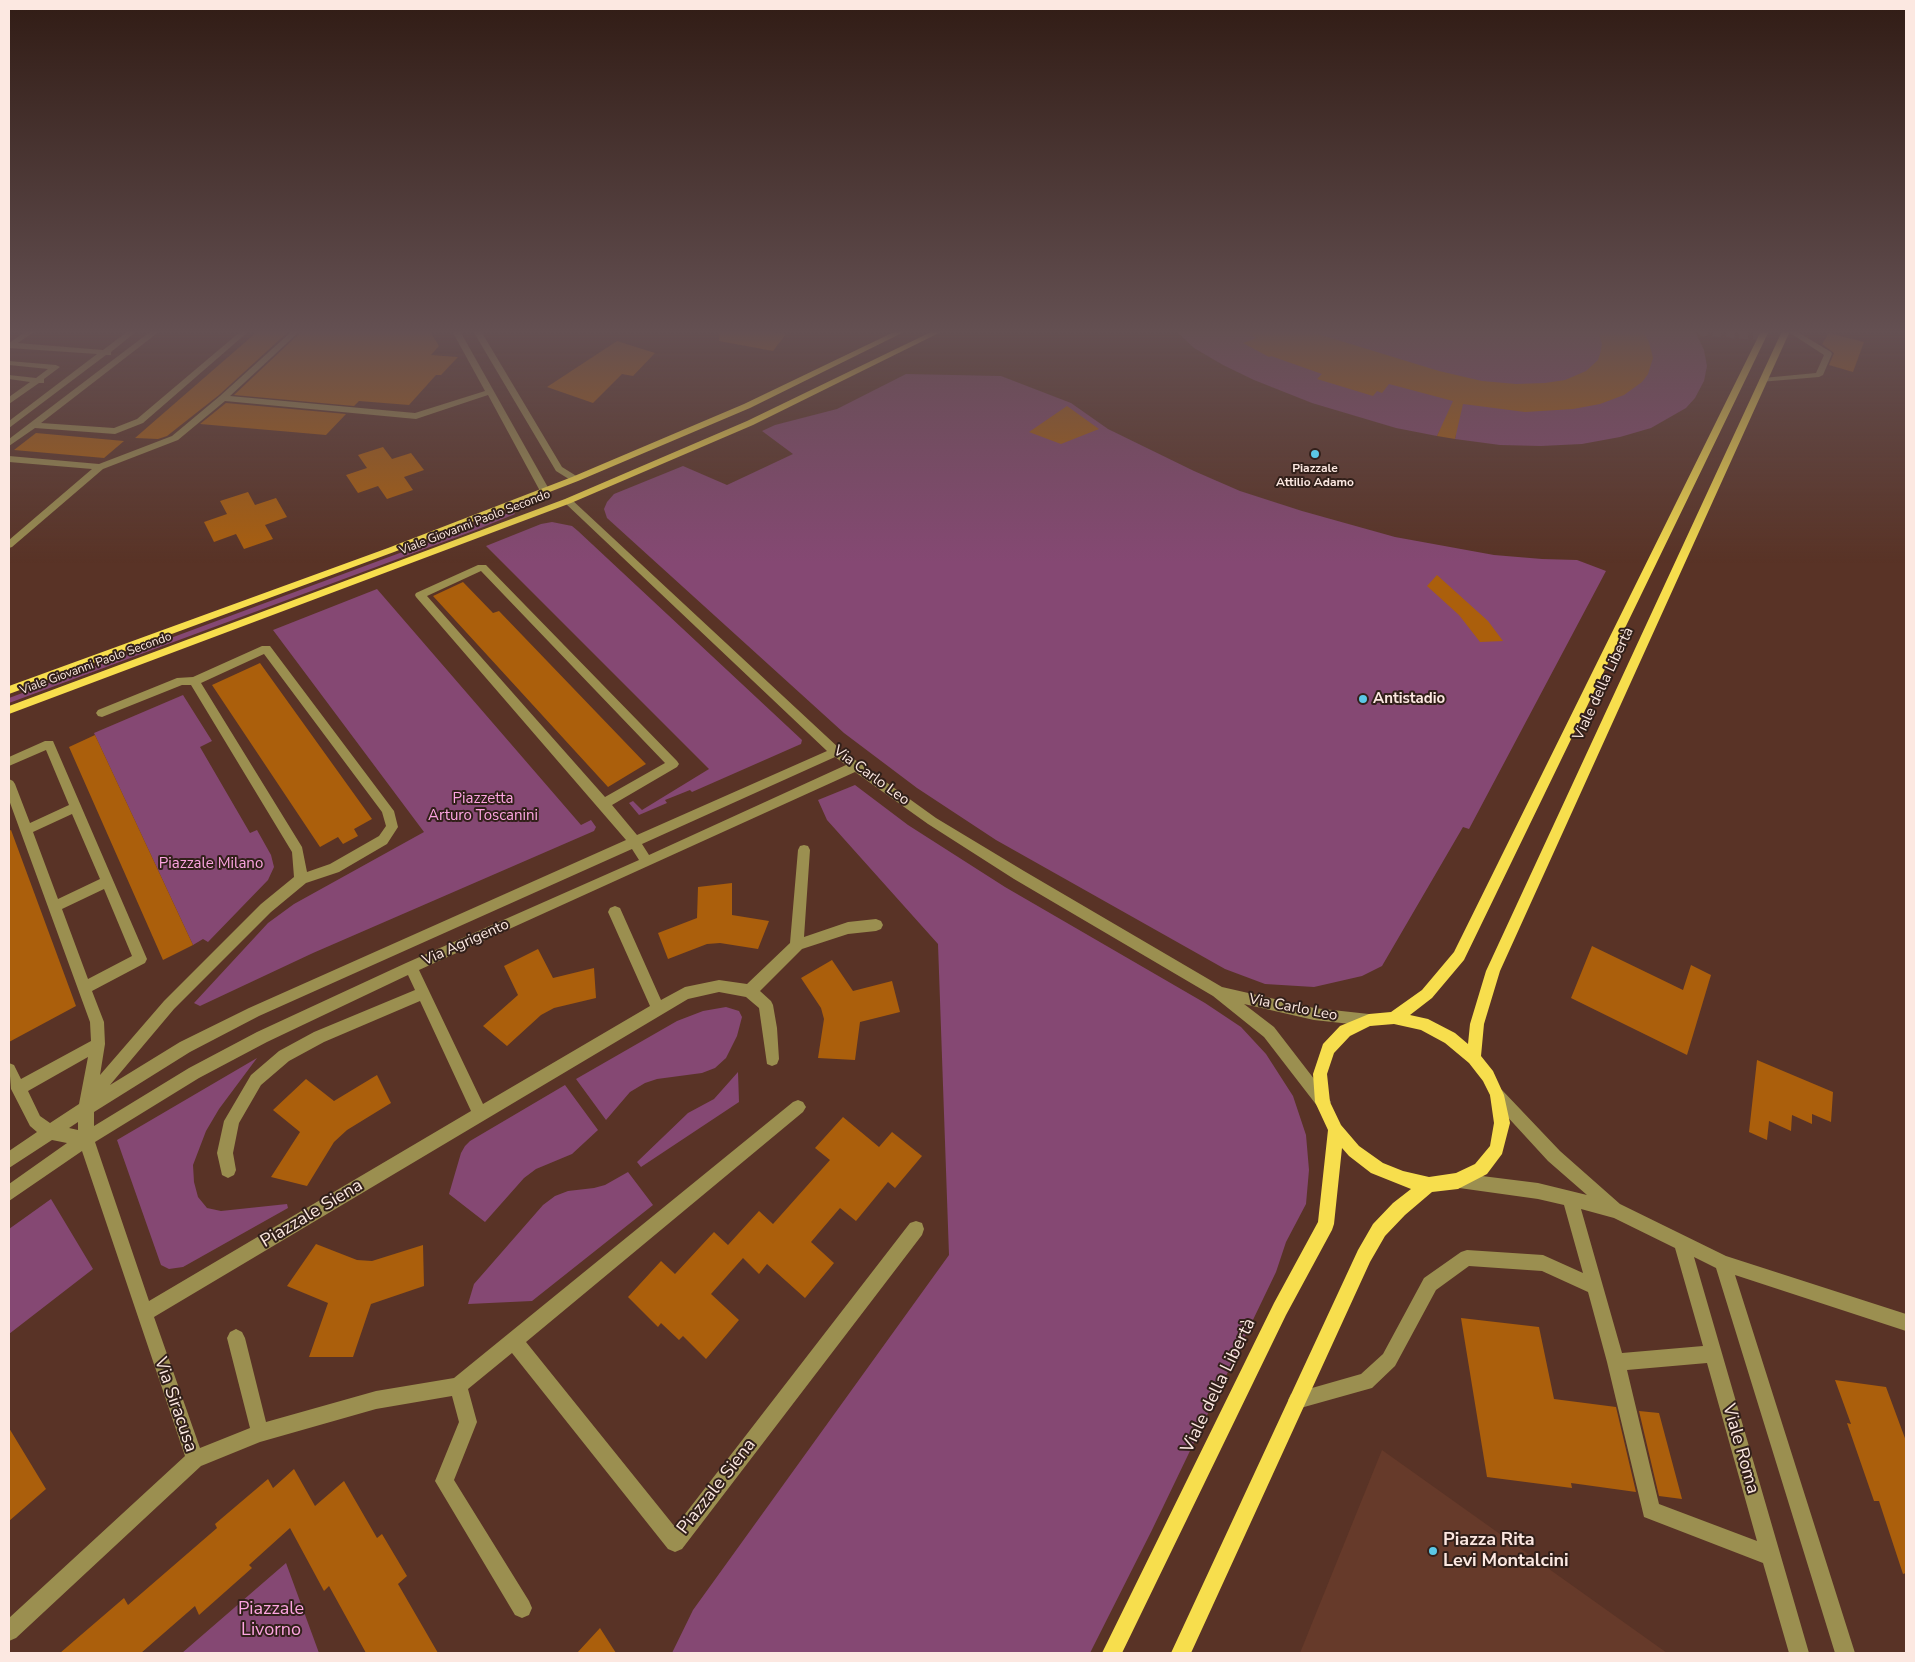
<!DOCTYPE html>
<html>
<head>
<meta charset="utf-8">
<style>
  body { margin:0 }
  #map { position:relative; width:1915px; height:1662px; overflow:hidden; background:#593326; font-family:"Nunito Sans",sans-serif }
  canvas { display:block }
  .frame { position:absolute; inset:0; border:10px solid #fce8e1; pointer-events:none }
</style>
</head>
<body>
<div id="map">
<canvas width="1915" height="1662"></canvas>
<div class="frame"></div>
</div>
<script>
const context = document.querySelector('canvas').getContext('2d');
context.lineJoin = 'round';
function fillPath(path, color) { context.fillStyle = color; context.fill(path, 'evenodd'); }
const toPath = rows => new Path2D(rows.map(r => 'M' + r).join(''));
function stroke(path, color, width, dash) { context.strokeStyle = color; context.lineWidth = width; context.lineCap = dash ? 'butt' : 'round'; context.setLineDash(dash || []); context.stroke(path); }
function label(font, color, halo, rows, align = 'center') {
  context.font = font + ' "Nunito Sans",sans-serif'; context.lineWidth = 4; context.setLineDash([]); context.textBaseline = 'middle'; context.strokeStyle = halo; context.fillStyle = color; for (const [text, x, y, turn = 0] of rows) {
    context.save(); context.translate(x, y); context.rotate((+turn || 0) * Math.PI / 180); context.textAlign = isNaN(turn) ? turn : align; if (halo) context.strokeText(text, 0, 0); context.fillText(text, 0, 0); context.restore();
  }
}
const built = toPath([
  [1382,1450,1667,1653,1300,1653]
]);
const green = toPath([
  [1176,331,1695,331,1704,350,1707,366,1704,381,1695,398,1686,408,1651,428,1620,437,1582,444,1541,446,1500,445,1455,439,1456,433,1440,430,1437,436,1396,428,1312,403,1254,380,1223,365,1194,348],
  [906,374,1001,376,1071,403,1108,429,1194,471,1240,491,1302,511,1395,537,1494,555,1542,559,1577,560,1606,571,1469,829,1463,827,1382,966,1362,976,1314,987,1265,984,1225,969,996,840,917,788,844,733,607,518,604,509,607,502,614,494,683,466,727,485,793,454,762,431,775,425,837,409],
  [513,511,515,514,476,530,9,703,9,698],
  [552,522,572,526,578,531,802,740,801,744,692,792,690,790,665,800,667,803,639,815,629,803,633,801,642,810,709,769,486,546,541,524],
  [377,589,581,825,591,820,596,827,594,831,313,953,200,1006,194,1003,268,923,294,904,424,832,273,630],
  [183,695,212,741,200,747,250,833,257,830,271,855,274,867,268,880,208,942,203,939,193,945,94,733],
  [855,785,908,825,1005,887,1205,1003,1241,1027,1266,1054,1293,1096,1306,1135,1309,1170,1306,1204,1286,1242,1276,1272,1151,1532,1090,1653,672,1653,693,1610,949,1255,938,944,827,820,818,800],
  [726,1007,739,1011,742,1017,737,1036,726,1058,715,1068,702,1073,657,1079,645,1083,630,1092,606,1120,576,1079,677,1021,703,1011],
  [257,1058,219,1109,206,1131,193,1165,194,1182,198,1197,207,1208,221,1211,287,1204,288,1208,183,1267,169,1269,161,1265,117,1140],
  [738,1072,739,1102,641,1167,637,1162,688,1113,714,1099],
  [565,1085,598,1130,572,1154,536,1169,524,1178,485,1222,449,1194,461,1153,465,1146,470,1141],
  [628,1172,653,1205,532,1301,468,1304,474,1284,543,1205,555,1196,568,1191,594,1188,605,1185],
  [51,1199,93,1269,9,1334,9,1229],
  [286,1563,319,1653,182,1653]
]);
const building = toPath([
  [258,331,289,331,219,395,167,436,158,439,135,438],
  [302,331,430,331,439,346,431,355,458,357,441,375,436,375,409,405,359,401,354,406,234,395],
  [720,331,763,331,786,334,773,351,719,341],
  [1244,331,1308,331,1439,371,1482,381,1516,384,1545,383,1565,380,1586,371,1598,360,1600,354,1602,344,1598,331,1643,331,1649,342,1653,358,1648,374,1642,382,1624,395,1600,404,1573,409,1525,412,1463,404,1455,439,1437,436,1453,401,1389,384,1382,393,1377,391,1373,396,1317,379,1322,374,1271,356,1269,357,1243,343,1257,338],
  [1829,333,1864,342,1853,372,1829,365,1834,353,1822,344],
  [617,341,655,353,633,376,622,374,593,403,547,387],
  [226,403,346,414,326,435,200,424],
  [1067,406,1099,429,1061,444,1029,432],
  [36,433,124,441,104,458,14,450],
  [383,447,392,459,411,453,424,470,404,477,413,490,387,499,378,486,358,493,346,475,367,468,358,455],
  [248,492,255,505,276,498,287,517,265,525,273,539,244,549,236,534,214,542,204,522,227,514,220,501],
  [1437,575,1488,621,1503,641,1480,642,1459,615,1427,586],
  [463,582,493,613,499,611,646,764,608,787,433,596],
  [260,663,372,819,354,829,358,836,343,844,338,837,320,847,212,685],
  [95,735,193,945,163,960,69,747],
  [11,830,76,1006,9,1042,9,831],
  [732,883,732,915,769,921,758,949,720,943,707,944,668,959,658,933,697,918,698,887],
  [1592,946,1683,990,1691,965,1711,975,1687,1055,1571,998],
  [538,949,553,978,594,968,596,998,554,1008,541,1015,507,1046,483,1026,518,995,504,966],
  [832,960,853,991,892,981,900,1012,860,1022,855,1060,818,1058,824,1019,821,1008,801,978],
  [1757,1060,1833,1092,1831,1122,1812,1114,1812,1124,1792,1115,1791,1131,1769,1121,1767,1140,1749,1132],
  [377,1075,391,1103,347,1130,334,1142,307,1186,271,1177,300,1132,273,1110,306,1079,334,1101],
  [843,1117,879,1147,892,1132,922,1156,895,1188,888,1182,856,1221,840,1208,811,1242,834,1263,805,1298,767,1264,759,1274,743,1258,711,1294,739,1320,706,1359,683,1336,679,1340,661,1323,658,1327,628,1297,661,1261,675,1274,714,1232,728,1245,759,1211,773,1224,830,1160,815,1148],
  [316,1244,357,1260,372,1261,423,1245,424,1286,371,1304,353,1357,309,1357,328,1303,287,1286],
  [1461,1318,1539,1327,1554,1399,1616,1407,1636,1492,1571,1483,1572,1488,1487,1477],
  [1835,1380,1886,1387,1906,1441,1906,1573,1903,1574,1879,1501,1874,1501,1847,1423,1851,1424],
  [1639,1411,1659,1413,1682,1499,1659,1496],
  [9,1428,46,1489,9,1521],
  [294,1469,315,1506,344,1481,377,1538,382,1534,407,1576,398,1584,438,1653,366,1653,329,1586,324,1591,290,1528,249,1565,252,1568,199,1615,195,1606,141,1653,60,1653,124,1598,128,1605,217,1528,215,1524,268,1479,273,1488],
  [600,1628,616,1653,577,1653]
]);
const minorTunnel = toPath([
  [1699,331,1763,336]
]);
const minor = toPath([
  [26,331,35,331,18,343,103,350,128,331,137,331,111,352,111,355,106,355,9,428,9,421,97,354,9,348,9,343,26,331],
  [151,331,160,331,41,423,114,428,137,419,241,331,249,331,143,423,115,434,35,428,9,446,9,439,151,331],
  [292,331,300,331,230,396,415,413,485,391,452,331,460,331,550,491,545,494,540,491,488,395,416,419,225,401,178,440,103,469,12,547,9,548,9,540,92,469,9,462,9,456,99,464,172,436,220,396,292,331],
  [473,331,481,331,562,467,578,477,578,481,572,481,556,471,473,331],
  [1787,331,1796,331,1831,352,1832,354,1823,375,1819,377,1760,382,1759,380,1763,378,1816,373,1824,355,1787,331],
  [9,361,56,365,60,367,44,379,44,383,39,383,9,404,9,397,30,382,9,379,9,375,36,378,48,369,9,365,9,361],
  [568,498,571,499,840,749,936,818,1024,871,1222,987,1314,1008,1369,1014,1374,1015,1376,1020,1374,1025,1369,1026,1314,1020,1244,1004,1274,1027,1328,1097,1331,1102,1328,1107,1323,1109,1318,1107,1264,1037,1213,996,1014,879,928,824,855,772,419,970,483,1104,650,1006,608,912,610,908,615,906,620,908,661,1000,685,987,719,980,747,984,790,943,798,850,800,846,804,845,808,846,810,850,804,937,848,922,876,919,881,921,883,925,881,929,876,931,848,934,802,949,760,991,771,1001,773,1005,777,1028,779,1059,777,1064,772,1066,767,1064,759,1008,746,997,719,992,688,999,154,1317,200,1448,250,1428,227,1338,230,1332,236,1329,242,1332,245,1338,266,1422,376,1391,454,1378,793,1102,798,1100,803,1102,806,1107,803,1112,526,1342,675,1527,910,1223,916,1221,922,1223,924,1229,922,1235,682,1549,675,1552,668,1549,512,1353,468,1389,477,1422,454,1480,529,1601,532,1608,529,1615,522,1618,515,1615,435,1481,459,1422,452,1396,376,1409,260,1442,201,1466,16,1638,9,1641,9,1618,185,1456,82,1151,9,1201,9,1184,67,1143,52,1140,9,1168,9,1151,37,1132,30,1126,11,1089,9,1063,14,1065,21,1079,91,1041,90,1022,9,800,9,779,13,781,15,784,30,823,69,805,46,750,9,766,9,757,45,741,53,741,147,959,145,963,92,991,104,1022,105,1044,100,1075,164,1001,261,904,294,877,292,852,191,685,182,685,102,717,98,716,96,713,98,710,177,678,193,677,262,646,270,646,394,811,398,827,387,844,339,872,306,883,271,912,174,1009,110,1085,180,1042,249,1008,626,840,416,597,415,595,416,593,478,565,486,565,677,761,679,764,677,767,612,805,637,835,827,751,565,503,563,501,568,498],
  [481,571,665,763,605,797,427,596,481,571],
  [264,654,382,812,386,826,379,836,330,864,307,872,302,847,201,683,264,654],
  [835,757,846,765,649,855,642,844,835,757],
  [72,814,100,879,58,899,33,832,72,814],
  [632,849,639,860,406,963,257,1032,189,1068,94,1126,94,1112,190,1052,259,1016,632,849],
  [104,889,132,956,88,979,62,909,104,889],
  [408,975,415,990,314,1032,279,1051,251,1075,224,1121,217,1153,222,1175,228,1178,234,1175,236,1170,233,1153,239,1123,261,1085,289,1061,324,1042,420,1001,471,1111,149,1301,95,1142,199,1078,267,1042,408,975],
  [88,1057,79,1104,50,1123,40,1116,28,1091,88,1057],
  [78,1122,78,1130,69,1128,78,1122],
  [1497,1088,1502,1090,1560,1151,1620,1204,1726,1256,1906,1314,1906,1331,1735,1275,1855,1653,1835,1653,1716,1268,1694,1257,1809,1653,1789,1653,1763,1563,1644,1517,1607,1362,1588,1292,1542,1271,1469,1266,1436,1290,1395,1366,1372,1388,1297,1409,1291,1406,1288,1400,1291,1394,1361,1374,1383,1354,1424,1278,1461,1252,1467,1250,1543,1255,1583,1273,1564,1205,1538,1199,1452,1187,1450,1181,1452,1175,1458,1173,1538,1183,1587,1195,1548,1161,1492,1100,1490,1095,1492,1090,1497,1088],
  [1581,1209,1614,1218,1675,1248,1703,1346,1622,1353,1581,1209],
  [1707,1363,1757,1541,1659,1504,1627,1370,1707,1363]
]);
const major = toPath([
  [896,331,906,331,750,408,578,481,394,552,9,694,9,686,388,548,572,477,744,404,896,331],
  [933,331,943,331,753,425,571,503,9,714,9,706,565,499,747,421,933,331],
  [1761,331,1769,331,1464,960,1432,998,1410,1015,1428,1019,1455,1033,1468,1044,1470,1024,1486,971,1782,331,1790,331,1500,971,1484,1024,1481,1056,1493,1071,1504,1095,1510,1123,1502,1154,1487,1174,1458,1189,1432,1192,1405,1215,1385,1236,1370,1262,1191,1653,1171,1653,1358,1250,1373,1224,1393,1203,1411,1189,1371,1173,1349,1156,1342,1148,1334,1224,1332,1230,1286,1315,1122,1653,1102,1653,1274,1303,1318,1222,1328,1130,1315,1102,1313,1074,1323,1044,1340,1026,1369,1014,1391,1012,1422,990,1454,952,1761,331],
  [1394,1024,1421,1030,1445,1043,1469,1063,1483,1081,1490,1095,1494,1123,1490,1146,1475,1164,1456,1173,1429,1177,1403,1171,1383,1163,1359,1146,1341,1125,1330,1102,1327,1074,1334,1053,1350,1036,1370,1026,1394,1024]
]);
const markers = [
  [1315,454,5,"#5bc8e6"],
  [1363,699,5,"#5bc8e6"],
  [1433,1551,5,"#5bc8e6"]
];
const farPoinames = [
  ["Piazzale",1315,469],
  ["Attilio Adamo",1315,483]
];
const farStreetnames = [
  ["Viale Giovanni Paolo Secondo",475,523,-21],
  ["Viale Giovanni Paolo Secondo",96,664,-20]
];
const streetNames = [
  ["Viale della Libertà",1604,684,-65],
  ["Via Carlo Leo",871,776,36],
  ["Via Agrigento",466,943,-24],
  ["Via Carlo Leo",1293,1008,11]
];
const poiNames = [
  ["Antistadio",1373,699]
];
const parkNames = [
  ["Piazzetta",483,799],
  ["Arturo Toscanini",483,816],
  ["Piazzale Milano",211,864]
];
const nearStreetnames = [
  ["Piazzale Siena",312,1214,-31],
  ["Viale della Libertà",1219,1386,-64],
  ["Via Siracusa",175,1405,71],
  ["Viale Roma",1740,1449,74],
  ["Piazzale Siena",717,1487,-52]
];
const nearPoinames = [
  ["Piazza Rita",1443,1541],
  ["Levi Montalcini",1443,1562]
];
const nearParknames = [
  ["Piazzale",271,1610],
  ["Livorno",271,1631]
];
fillPath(built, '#663a2a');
fillPath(green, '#854873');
fillPath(building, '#ab5f0c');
stroke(minorTunnel, '#714e42', 9, [9, 4.5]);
fillPath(minor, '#9b8f50');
fillPath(major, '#f7de4d');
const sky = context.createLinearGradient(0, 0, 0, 563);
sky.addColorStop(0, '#311c15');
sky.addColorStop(0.59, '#645052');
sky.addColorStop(1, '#64505200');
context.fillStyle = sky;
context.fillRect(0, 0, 1915, 563);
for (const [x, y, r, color] of markers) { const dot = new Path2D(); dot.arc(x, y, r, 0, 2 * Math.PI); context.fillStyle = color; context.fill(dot); stroke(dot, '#32201a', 2); }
label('bold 12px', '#fce8e1', '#32201a', farPoinames);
label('12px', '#fce8e1', '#32201a', farStreetnames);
label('15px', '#fce8e1', '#32201a', streetNames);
label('bold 15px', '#fce8e1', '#32201a', poiNames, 'left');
label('15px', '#fda5e1', '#32201a', parkNames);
label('18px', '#fce8e1', '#32201a', nearStreetnames);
label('bold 18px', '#fce8e1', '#32201a', nearPoinames, 'left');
label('18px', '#fda5e1', '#32201a', nearParknames);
</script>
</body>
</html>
